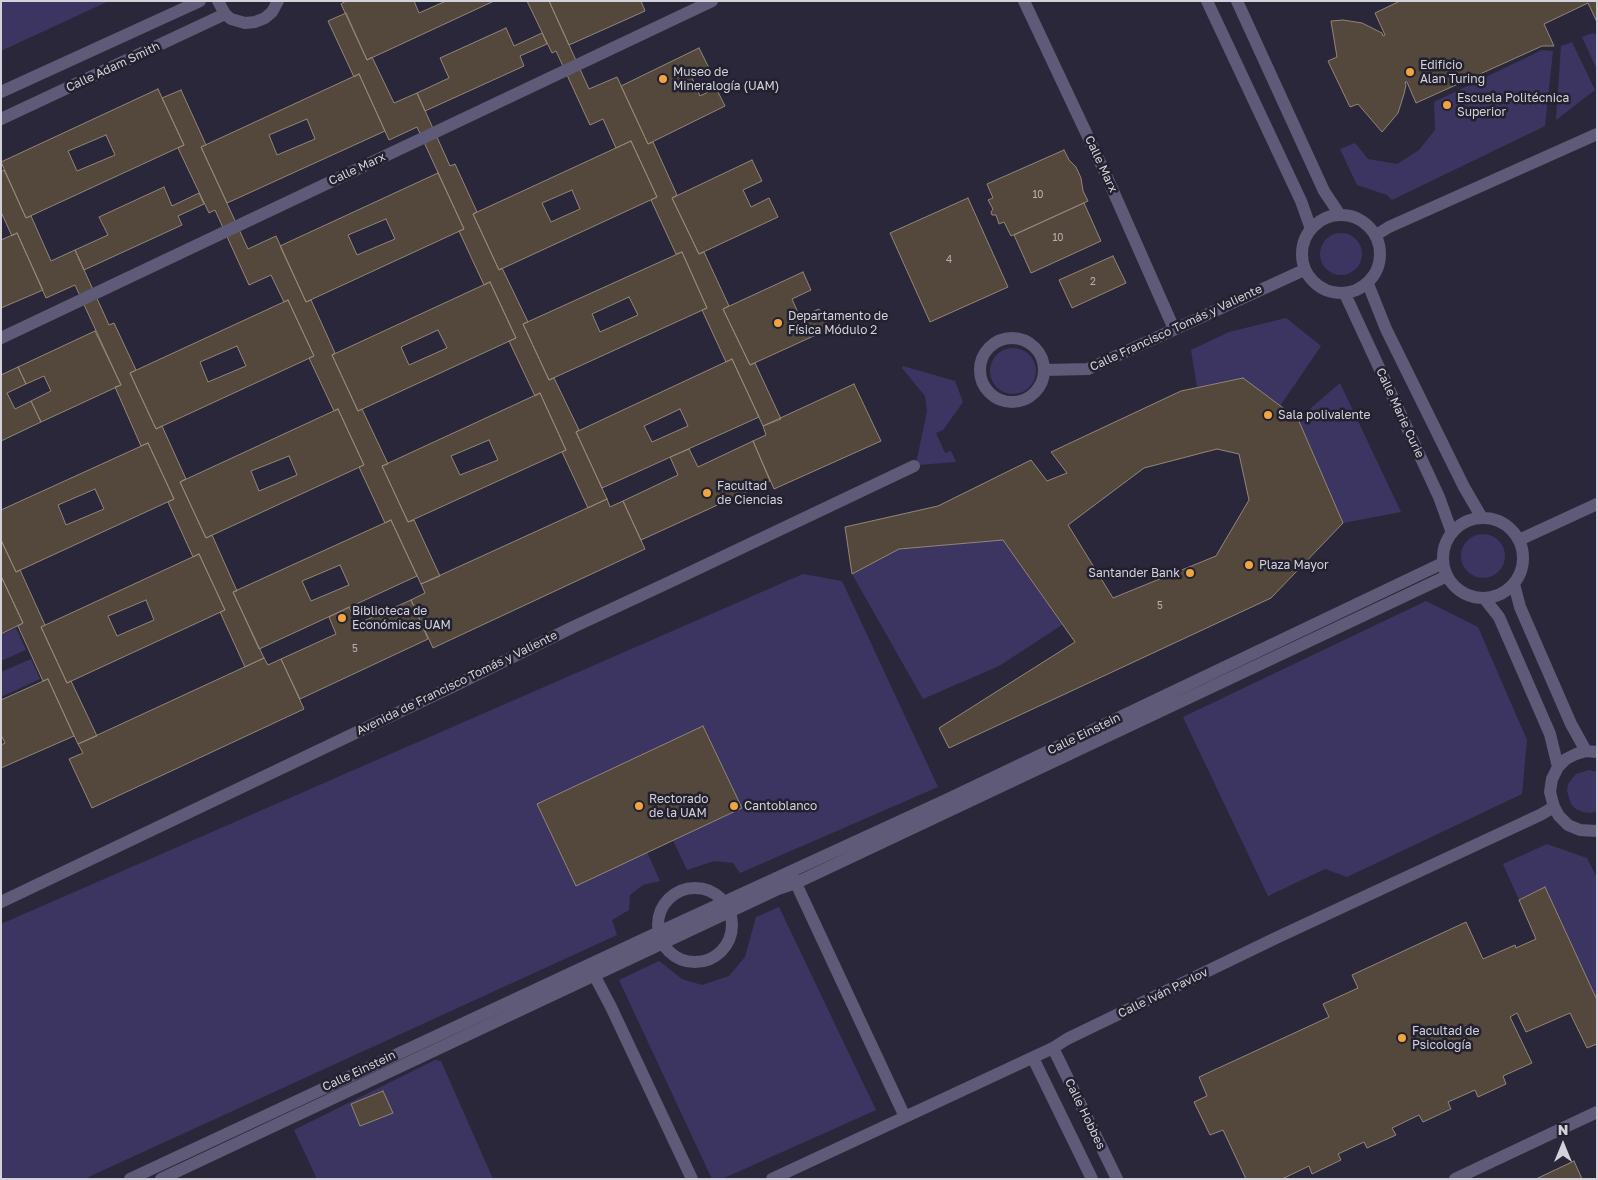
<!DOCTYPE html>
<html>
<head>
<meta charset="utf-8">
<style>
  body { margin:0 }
  #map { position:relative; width:1598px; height:1180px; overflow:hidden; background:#23212f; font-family:"Golos Text",sans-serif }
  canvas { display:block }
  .frame { position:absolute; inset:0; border:2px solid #d3d2db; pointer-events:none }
  .north { position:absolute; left:1538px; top:1120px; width:50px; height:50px; -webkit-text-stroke:4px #23212f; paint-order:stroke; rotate:0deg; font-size:14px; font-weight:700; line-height:20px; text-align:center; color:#d3d2db }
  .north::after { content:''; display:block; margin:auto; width:18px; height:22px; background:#d3d2db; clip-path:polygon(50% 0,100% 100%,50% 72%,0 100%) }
</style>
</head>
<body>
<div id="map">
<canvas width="1598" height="1180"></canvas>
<div class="frame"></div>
<div class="north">N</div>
</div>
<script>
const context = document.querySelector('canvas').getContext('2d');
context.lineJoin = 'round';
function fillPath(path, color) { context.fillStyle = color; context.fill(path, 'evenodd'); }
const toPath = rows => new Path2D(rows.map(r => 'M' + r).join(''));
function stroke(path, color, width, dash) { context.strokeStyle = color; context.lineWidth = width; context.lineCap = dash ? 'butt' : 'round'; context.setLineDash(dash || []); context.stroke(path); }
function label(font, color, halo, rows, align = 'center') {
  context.font = font + ' "Golos Text",sans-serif'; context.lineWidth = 5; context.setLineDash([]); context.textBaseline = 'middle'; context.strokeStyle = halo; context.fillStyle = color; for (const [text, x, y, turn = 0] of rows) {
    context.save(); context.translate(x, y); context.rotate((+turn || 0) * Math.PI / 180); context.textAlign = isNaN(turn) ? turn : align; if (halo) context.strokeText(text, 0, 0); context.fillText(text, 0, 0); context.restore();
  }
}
const built = toPath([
  [1,1,1597,1,1597,1179,1,1179]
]);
const green = toPath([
  [1,1,109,1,1,51],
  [1593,33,1597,35,1597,70,1582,37],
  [1572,42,1595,90,1556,120,1561,46],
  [1542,50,1553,51,1545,126,1392,200,1387,195,1357,185,1340,149,1355,143,1368,159,1397,164,1419,150,1435,130,1434,102],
  '1320 254a21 21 0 1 1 42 0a21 21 0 1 1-42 0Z',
  [1286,318,1321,346,1280,406,1243,378,1197,387,1191,350,1229,332],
  '990 371a23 23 0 1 1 46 0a23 23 0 1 1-46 0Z',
  [903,366,955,381,963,402,943,430,936,433,945,453,951,451,956,462,918,465,917,459,927,411,925,396,902,368],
  [1340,383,1401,512,1343,523,1298,419],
  '1461 556a22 22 0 1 1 44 0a22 22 0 1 1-44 0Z',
  [1003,540,1062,625,999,666,923,699,852,574,899,549],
  [803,574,842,581,938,787,740,873,733,863,714,861,687,870,673,840,742,808,703,726,537,804,576,886,647,852,660,881,643,885,630,895,629,910,612,920,617,935,84,1179,1,1179,1,924],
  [1426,601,1478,627,1527,740,1522,794,1347,877,1325,869,1268,896,1183,717],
  [16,628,26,650,1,661,1,635],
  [31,659,40,679,1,697,1,672],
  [1589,770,1597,772,1597,811,1590,813,1583,812,1576,809,1571,804,1567,791,1568,784,1576,774],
  [1547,844,1587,858,1597,878,1597,1000,1545,888,1519,900,1503,864],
  [779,907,876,1110,722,1179,712,1179,619,980,659,961,682,979,702,985,729,976,745,957,756,917],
  [435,1060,441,1061,493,1179,317,1179,294,1130]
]);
const building = toPath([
  [414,1,419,13,446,1,494,1,367,60,341,4,346,1,414,1],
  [527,1,549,1,589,89,617,77,648,144,653,142,677,195,672,198,699,254,704,252,729,306,723,309,750,365,755,363,781,419,763,426,732,359,726,362,702,310,707,308,682,252,676,254,651,200,657,197,631,141,616,148,603,119,590,125,556,51,552,53,527,1],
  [549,1,641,1,645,11,569,45,549,1],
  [1400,1,1597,1,1597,22,1588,3,1544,24,1554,46,1542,46,1416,103,1407,82,1405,82,1406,85,1404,94,1398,113,1382,132,1358,104,1350,107,1328,61,1337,57,1331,21,1343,20,1362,23,1382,33,1383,36,1385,35,1375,13,1400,1],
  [346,13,367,60,372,57,394,103,417,93,450,166,455,164,477,212,473,214,499,270,502,268,528,322,523,324,549,380,554,378,579,430,576,432,607,499,588,508,562,452,566,450,540,393,535,396,509,341,516,338,490,282,484,285,459,231,464,229,417,127,389,140,359,74,354,77,328,21,346,13],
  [506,28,514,46,542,33,547,44,520,56,524,66,425,111,417,93,449,78,440,58,506,28],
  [699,48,710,70,692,78,700,96,716,88,725,106,648,144,621,86,699,48],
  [359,74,385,131,227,203,201,147,359,74],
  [307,119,315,139,277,155,269,135,307,119],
  [158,89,184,145,26,218,1,162,158,89],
  [106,135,115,155,77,171,68,151,106,135],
  [181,90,206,145,201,147,248,249,276,236,306,302,311,300,335,353,332,355,358,411,362,409,388,464,382,466,408,522,414,520,440,576,421,584,391,520,385,523,359,467,364,465,338,409,334,411,309,358,314,356,288,300,284,302,271,275,249,285,215,210,209,213,178,148,184,145,162,98,181,90],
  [631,141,657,197,499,270,473,214,631,141],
  [572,190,580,209,551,222,542,203,572,190],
  [1064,150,1069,160,1076,167,1081,178,1083,191,1088,201,1011,236,1004,222,999,224,996,215,992,215,991,212,993,209,988,200,993,198,987,184,1064,150],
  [752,160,762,181,743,190,751,207,769,198,778,217,699,254,672,198,752,160],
  [4,170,26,218,31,216,51,261,75,250,109,325,114,323,136,370,130,373,156,429,162,426,186,479,180,482,206,538,212,535,237,591,233,592,264,658,245,667,220,612,225,610,199,554,193,557,168,502,174,499,148,443,141,446,115,387,121,385,75,285,46,298,17,233,12,236,1,212,1,172,4,170],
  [438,173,464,229,306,302,280,246,438,173],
  [386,219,395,239,357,255,348,235,386,219],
  [164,187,172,206,199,193,204,204,178,216,182,225,84,270,75,250,108,235,99,217,164,187],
  [968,198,1008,287,930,322,890,233,968,198],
  [1084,203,1101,241,1031,273,1014,235,1084,203],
  [17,233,43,290,1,308,1,240,17,233],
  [682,252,707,308,549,380,523,324,682,252],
  [629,297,638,315,600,332,592,314,629,297],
  [1113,256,1126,283,1072,308,1059,280,1113,256],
  [803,272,811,290,792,299,800,317,819,309,829,329,750,365,723,309,803,272],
  [490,282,516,338,358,411,332,355,490,282],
  [438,330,447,348,409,365,401,347,438,330],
  [288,300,314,356,156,429,130,373,288,300],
  [237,346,246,366,208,382,200,362,237,346],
  [95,331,121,385,41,422,31,401,51,391,44,376,26,384,18,367,95,331],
  [732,359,759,417,602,488,576,432,732,359],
  [680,409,688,426,652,442,644,426,680,409],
  [18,367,26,384,7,393,15,409,31,401,41,422,1,441,1,375,18,367],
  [1243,378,1298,419,1343,523,1271,598,949,748,939,728,1075,642,1003,540,899,549,852,574,845,527,938,506,1031,460,1047,481,1067,473,1051,452,1181,391,1243,378],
  [1217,449,1239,454,1249,500,1216,556,1113,598,1068,525,1144,468,1217,449],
  [854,384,881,441,774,489,753,441,766,435,763,426,854,384],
  [540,393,566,450,408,522,382,466,540,393],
  [489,440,498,460,460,475,451,456,489,440],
  [338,409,364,465,206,538,180,482,338,409],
  [289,456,297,475,259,491,251,471,289,456],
  [753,441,770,481,641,540,623,501,678,475,670,457,689,449,698,467,753,441],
  [148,443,174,499,16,572,1,540,1,510,148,443],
  [95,489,104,509,66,525,58,505,95,489],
  [607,499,610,507,623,501,645,549,433,648,411,600,425,593,421,584,607,499],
  [391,520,417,576,259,649,233,592,391,520],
  [340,565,349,585,311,601,302,581,340,565],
  [1,540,16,572,20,570,45,625,41,627,67,683,71,681,97,736,78,744,48,679,43,681,18,626,23,623,1,576,1,540],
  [199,554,225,610,67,683,41,627,199,554],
  [146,600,154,620,117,636,108,616,146,600],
  [1,576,23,623,1,634,1,576],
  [411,600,428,639,300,699,281,659,336,634,329,617,349,607,357,624,411,600],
  [264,658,268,665,281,659,304,709,92,808,69,759,83,753,78,744,264,658],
  [48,679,74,736,1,768,1,745,5,743,1,735,1,700,48,679],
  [703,726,742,808,576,886,537,804,703,726],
  [1545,887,1597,1000,1597,1044,1587,1048,1570,1013,1526,1032,1517,1013,1510,1017,1532,1063,1503,1076,1506,1084,1478,1097,1475,1090,1448,1102,1451,1109,1423,1122,1419,1115,1392,1128,1396,1135,1367,1148,1364,1142,1338,1154,1341,1160,1312,1174,1309,1166,1282,1179,1246,1179,1223,1130,1210,1135,1194,1102,1207,1096,1199,1077,1329,1017,1323,1004,1358,988,1352,975,1466,922,1483,959,1515,945,1516,948,1536,939,1519,900,1545,887],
  [383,1091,393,1113,360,1126,351,1104,383,1091],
  [1574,1161,1582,1179,1536,1179,1574,1161]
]);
const street = toPath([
  [218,1,225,14,231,19,245,23,255,22,265,18,272,12,278,1],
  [1024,1,1106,175,1174,329],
  [1207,1,1301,201,1311,229],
  [1237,1,1324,191,1340,215],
  [1,92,200,1],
  [1,119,225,14],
  '1302 254a39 39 0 1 1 78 0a39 39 0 1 1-78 0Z',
  [1376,235,1389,227,1597,134],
  [1368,284,1386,329,1464,487,1482,518],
  [1345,294,1439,497,1452,533],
  [1,338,712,1],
  '980 370a32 32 0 1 1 64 0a32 32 0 1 1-64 0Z',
  [1045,370,1088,369,1304,270],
  '1443 558a40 40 0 1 1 80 0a40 40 0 1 1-80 0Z',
  [1519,540,1597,504],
  [1514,584,1520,607,1571,724,1586,751],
  [1484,598,1499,617,1550,734,1558,767],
  [1597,752,1586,751,1576,754,1566,759,1558,767,1552,779,1550,792,1554,807,1559,816,1568,825,1580,830,1597,831],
  [793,877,905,1117],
  '658 925a37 37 0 1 1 74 0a37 37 0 1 1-74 0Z',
  [1,902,458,684,571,628,674,580,914,466],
  [591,969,611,1007,692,1179],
  [1053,1048,1117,1179],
  [1033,1058,1092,1179],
  [130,1179,659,932,946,800,1443,563],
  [161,1179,778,889,796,883,1447,576],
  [772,1179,1053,1048,1067,1039,1278,937,1540,815,1554,807],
  [1455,1179,1597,1112]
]);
const markers = [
  [1410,72,5,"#f1a540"],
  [663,79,5,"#f1a540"],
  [1447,105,5,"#f1a540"],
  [778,323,5,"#f1a540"],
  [1268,415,5,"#f1a540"],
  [707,493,5,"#f1a540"],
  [1249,565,5,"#f1a540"],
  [1190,573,5,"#f1a540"],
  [342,618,5,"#f1a540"],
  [639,806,5,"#f1a540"],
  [734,806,5,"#f1a540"],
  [1402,1038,5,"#f1a540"]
];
const numberNames = [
  ["10",1038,195],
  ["10",1058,238],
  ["4",949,260],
  ["2",1093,282],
  ["5",1160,606],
  ["5",355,649]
];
const poiNames = [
  ["Edificio",1420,65],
  ["Alan Turing",1420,79],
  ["Museo de",673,72],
  ["Mineralogía (UAM)",673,86],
  ["Escuela Politécnica",1457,98],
  ["Superior",1457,112],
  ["Departamento de",788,316],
  ["Física Módulo 2",788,330],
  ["Sala polivalente",1278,415],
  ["Facultad",717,486],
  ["de Ciencias",717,500],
  ["Plaza Mayor",1259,565],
  ["Santander Bank",1180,573,"right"],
  ["Biblioteca de",352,611],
  ["Económicas UAM",352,625],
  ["Rectorado",649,799],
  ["de la UAM",649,813],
  ["Cantoblanco",744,806],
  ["Facultad de",1412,1031],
  ["Psicología",1412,1045]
];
const streetNames = [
  ["Calle Adam Smith",113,67,-25],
  ["Calle Marx",1101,164,65],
  ["Calle Marx",357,169,-25],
  ["Calle Francisco Tomás y Valiente",1176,328,-25],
  ["Calle Marie Curie",1400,413,65],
  ["Avenida de Francisco Tomás y Valiente",457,683,-26],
  ["Calle Einstein",1084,734,-26],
  ["Calle Iván Pavlov",1163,993,-26],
  ["Calle Einstein",359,1071,-25],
  ["Calle Hobbes",1085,1114,64]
];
fillPath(built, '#2a273b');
fillPath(green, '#3d3561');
fillPath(building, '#53483b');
stroke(building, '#938678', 1);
stroke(street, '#5e5a77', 12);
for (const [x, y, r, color] of markers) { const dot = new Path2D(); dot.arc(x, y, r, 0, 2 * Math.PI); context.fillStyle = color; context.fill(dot); stroke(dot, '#23212f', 2); }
label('10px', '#b3b0b3', null, numberNames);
label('12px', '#d3d2db', '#23212f', poiNames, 'left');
label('12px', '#d3d2db', '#23212f', streetNames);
</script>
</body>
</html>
